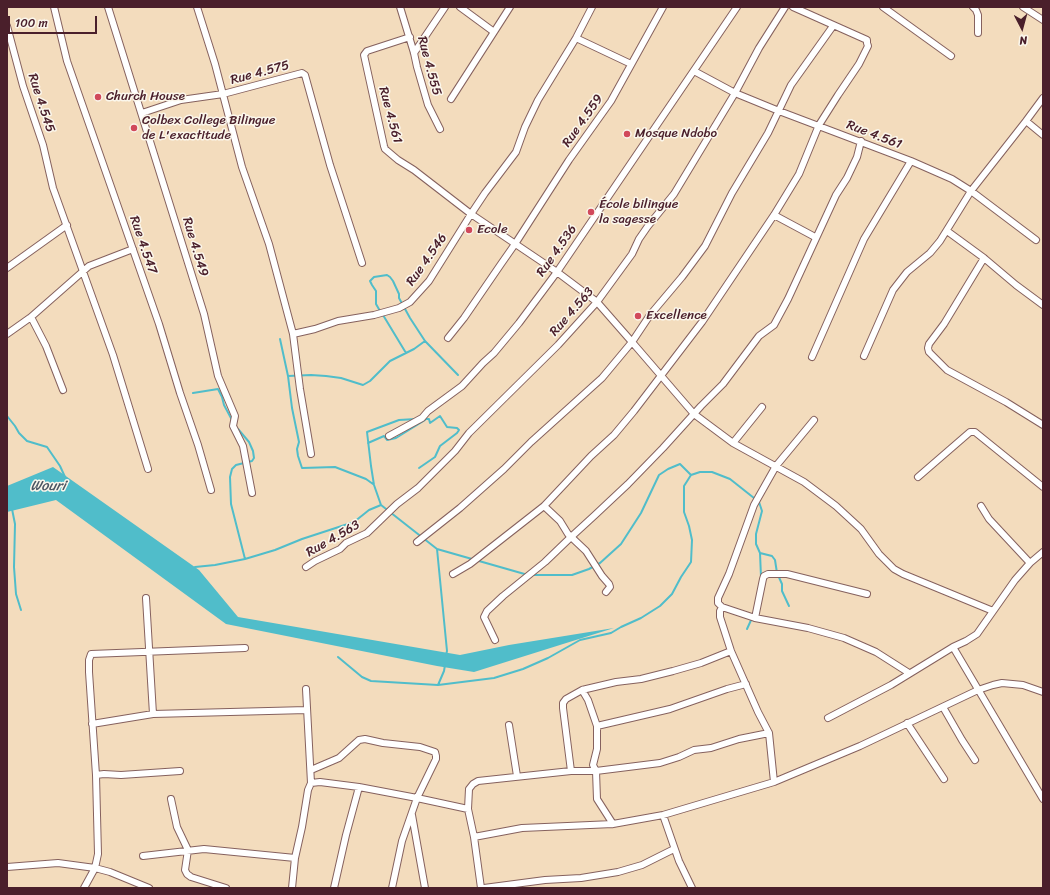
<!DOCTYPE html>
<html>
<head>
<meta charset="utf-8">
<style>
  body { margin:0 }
  #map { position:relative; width:1050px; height:895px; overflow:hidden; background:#f3dcbd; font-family:Sriracha,sans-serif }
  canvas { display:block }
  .frame { position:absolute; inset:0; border:8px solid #4a1f2b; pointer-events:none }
  .north { position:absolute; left:1002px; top:8px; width:40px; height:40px; -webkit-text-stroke:3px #fbf7ec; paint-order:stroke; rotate:174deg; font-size:11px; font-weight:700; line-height:16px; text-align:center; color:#4a1f2b }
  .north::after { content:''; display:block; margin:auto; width:14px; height:18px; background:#4a1f2b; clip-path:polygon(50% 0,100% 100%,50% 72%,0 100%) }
  .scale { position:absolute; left:8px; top:16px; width:89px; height:18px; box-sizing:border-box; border:2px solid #4a1f2b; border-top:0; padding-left:5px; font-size:12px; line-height:14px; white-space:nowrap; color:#4a1f2b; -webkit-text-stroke:3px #fbf7ec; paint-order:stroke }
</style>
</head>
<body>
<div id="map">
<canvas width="1050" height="895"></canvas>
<div class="frame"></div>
<div class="north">N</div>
<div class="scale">100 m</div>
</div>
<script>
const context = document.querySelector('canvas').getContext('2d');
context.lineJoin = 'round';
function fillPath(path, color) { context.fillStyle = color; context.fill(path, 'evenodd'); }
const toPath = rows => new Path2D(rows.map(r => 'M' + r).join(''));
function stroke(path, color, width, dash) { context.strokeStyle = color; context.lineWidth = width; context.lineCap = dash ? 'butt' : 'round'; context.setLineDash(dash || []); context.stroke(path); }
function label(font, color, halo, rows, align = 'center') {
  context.font = font + ' Sriracha,sans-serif'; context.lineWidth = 3; context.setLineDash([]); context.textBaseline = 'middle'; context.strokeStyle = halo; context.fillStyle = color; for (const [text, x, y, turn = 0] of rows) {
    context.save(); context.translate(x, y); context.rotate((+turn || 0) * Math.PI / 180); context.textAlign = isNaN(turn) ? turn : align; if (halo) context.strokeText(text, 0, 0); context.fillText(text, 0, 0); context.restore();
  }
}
const water = toPath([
  [53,467,199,570,238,617,460,655,509,645,614,628,474,672,437,666,226,624,56,500,7,512,7,486]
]);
const stream = toPath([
  [380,311,376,304,376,291,372,285,370,281,374,277,387,275,390,277,393,281,399,294,399,298,410,318,425,341,458,375],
  [383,315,406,353],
  [280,339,288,376,292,408,299,442,297,449,298,456,302,468,335,467,366,479,373,484],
  [288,376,311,375,326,376,341,378,363,385,370,381,390,361,414,349,425,341],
  [193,393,218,389,222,397,224,405,232,420],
  [7,416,15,426,19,433,27,441,47,447,60,466,65,477],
  [416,419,399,420,367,432,371,466,374,485,381,505,437,549,528,575],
  [238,429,249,442,253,451,254,458,252,461,236,465,232,469,230,477,231,504,245,559],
  [368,443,384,436,387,440,396,438,425,420],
  [419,468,435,457,440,446,457,433,459,430,457,428,447,427,440,416,430,423,429,419,424,419],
  [12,509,15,524,14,567,16,594,21,610],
  [437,549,447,651,446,655],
  [760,553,772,556,775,560,777,573,782,584,782,591,789,606],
  [195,567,215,565,245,559,275,550,302,539,354,522,369,510,381,505],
  [532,575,572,575,589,569,600,563,621,544,641,513,659,475,668,469,680,464,691,475],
  [747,629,752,618],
  [338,657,362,677,371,681,438,685,494,678,523,669,548,658,580,640,611,633,621,627,641,618,660,606,672,594,681,577,691,562,692,540,689,526,684,512,684,486,691,475,700,472,712,472,730,479,759,502,762,511,756,534,756,544,760,553,761,577],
  [438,685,444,671,445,665]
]);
const minor = toPath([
  [54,7,67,61,159,324,180,393,198,445,211,490],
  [108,7,204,314,218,376,235,416,233,426,243,446,252,493],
  [197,7,215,64,242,167,269,244,293,334,300,389,311,454],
  [400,7,414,53,417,67,428,105,440,129],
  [883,7,951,56],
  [973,7,976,10,978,15,978,33],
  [1023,7,1043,20],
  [7,26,23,86,43,145,53,188,113,355,148,469],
  [833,26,791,85,768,133,732,193,705,246,682,277,650,315,632,342,694,414,733,443,804,482,836,506,861,529,879,554,894,569,903,574,993,611],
  [494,32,510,7],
  [410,37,367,51,364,55,384,146,385,149,398,160,414,170,471,214,485,193,516,152,525,127,538,100,576,38,592,7],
  [576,38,631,64],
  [414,53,445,7],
  [694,71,735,93,779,111,911,161,864,239,812,357],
  [451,99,494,32,460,7],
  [142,113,181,100,223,94,302,73,305,75,330,165,362,263],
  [1026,121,1043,135],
  [911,161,952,179,971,191,1036,240],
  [774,215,815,237],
  [947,231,984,258,1016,285,1043,305],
  [984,258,944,324,929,344,928,348,929,352,947,370,1006,402,1043,425],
  [7,268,67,225],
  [31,317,46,346,63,390],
  [7,334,31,317,89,266,133,249],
  [293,334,315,329,338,321,374,315,399,308,410,302,429,281,471,214,557,272,597,302,632,342,602,378,531,442,504,469,460,508,417,542],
  [448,338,464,318,501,264,515,244,569,160,611,101,663,7],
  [864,356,893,290,907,272,930,253,940,241,971,191,1026,121,1043,98],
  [389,436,422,418,428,411,462,386,483,363,494,353,519,323,557,272,737,7],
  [733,443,762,407],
  [918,477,970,432,975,432,1043,487],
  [544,506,560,521,568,534,586,551,602,576,609,584,610,587,606,592],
  [981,506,989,519,1030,563],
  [306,567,315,561,340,549,346,543,367,533,397,504,418,488,455,451,469,433,558,345,597,302,632,254,639,239,648,226,674,194,735,93,759,48,785,7],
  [453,574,470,564,544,506,591,456,614,435,634,411,702,322,774,215,799,174,819,125,838,95,859,64,868,46,867,43,867,40,793,7],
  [146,598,153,714],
  [722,607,718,603,718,598,729,574,754,505,776,466,814,420],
  [755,618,763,579,764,576,768,574,787,574,867,594],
  [495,640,484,617,487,611,503,596,545,562,571,537,595,515,628,484,663,448,701,406,723,384,759,336,774,325,788,299,836,195,847,178,857,157,861,141],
  [953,647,966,641,977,634,1015,580,1030,563,1043,552],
  [582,690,588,700,597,726,597,749,593,765,596,771,597,799,613,824],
  [943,707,962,740,975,760],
  [828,718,891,685,953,647,1043,799],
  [907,723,944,779],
  [92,724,153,714,307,710],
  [509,725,517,776],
  [597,726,670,709,727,689,746,684],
  [311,770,339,758,359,740,365,739,383,743,420,747,435,752,436,756,436,759,417,798,359,787,320,782,311,783],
  [571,771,563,708,563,703,566,699,582,690,616,682,641,679,673,671,701,663,731,651],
  [96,775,89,672,89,660,91,654,245,648],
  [774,782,769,733,758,712,731,651,720,617,720,611,722,607,755,618,808,628,844,638,876,652,909,673],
  [171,799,177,827,188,850,185,870,187,874,191,877,226,888],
  [412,815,425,888],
  [663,815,679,861,692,888],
  [474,837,522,828,613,824,663,815,774,782,860,746,978,690,993,685,1002,683,1023,685,1043,692],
  [143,856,204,849,295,858],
  [7,867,58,863,95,868,110,872,149,888],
  [84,888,95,868,98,854,96,775,104,774,121,775,180,771],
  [292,888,295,858,302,827,308,790,311,783,306,689],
  [334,888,346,835,359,787],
  [392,888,402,841,417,798,468,809],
  [481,888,474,837,468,809,469,789,473,784,478,781,571,771,596,771,660,763,679,757,694,750,711,748,739,739,769,733],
  [484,888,545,880,581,878,618,872,642,865,674,849]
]);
const markers = [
  [98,97,4,"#d1495b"],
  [134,128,4,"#d1495b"],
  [627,134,4,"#d1495b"],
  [591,212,4,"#d1495b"],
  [469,230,4,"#d1495b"],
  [638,316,4,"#d1495b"]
];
const streetNames = [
  ["Rue 4.555",429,66,75],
  ["Rue 4.575",260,73,-15],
  ["Rue 4.545",41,103,72],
  ["Rue 4.561",390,115,75],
  ["Rue 4.559",583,121,-55],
  ["Rue 4.561",874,135,21],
  ["Rue 4.547",143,245,71],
  ["Rue 4.549",195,247,73],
  ["Rue 4.536",557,251,-55],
  ["Rue 4.546",427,260,-55],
  ["Rue 4.563",572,312,-49],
  ["Rue 4.563",333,539,-30]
];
const poiNames = [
  ["Church House",106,97],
  ["Colbex College Bilingue",142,121],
  ["de L'exactitude",142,136],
  ["Mosque Ndobo",635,134],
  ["École bilingue",599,205],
  ["la sagesse",599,220],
  ["Ecole",477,230],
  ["Excellence",646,316]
];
const waterNames = [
  ["Wouri",48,486]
];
fillPath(water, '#50bdca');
stroke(stream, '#50bdca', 2);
stroke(minor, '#85615e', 8);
stroke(minor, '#fff', 6);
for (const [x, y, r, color] of markers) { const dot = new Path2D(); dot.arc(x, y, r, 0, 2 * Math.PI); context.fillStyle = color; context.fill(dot); stroke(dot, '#fbf7ec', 1.5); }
label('13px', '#4a1f2b', '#fbf7ec', streetNames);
label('13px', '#4a1f2b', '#fbf7ec', poiNames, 'left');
label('italic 14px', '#4c5663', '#fbf7ec', waterNames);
</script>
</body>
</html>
